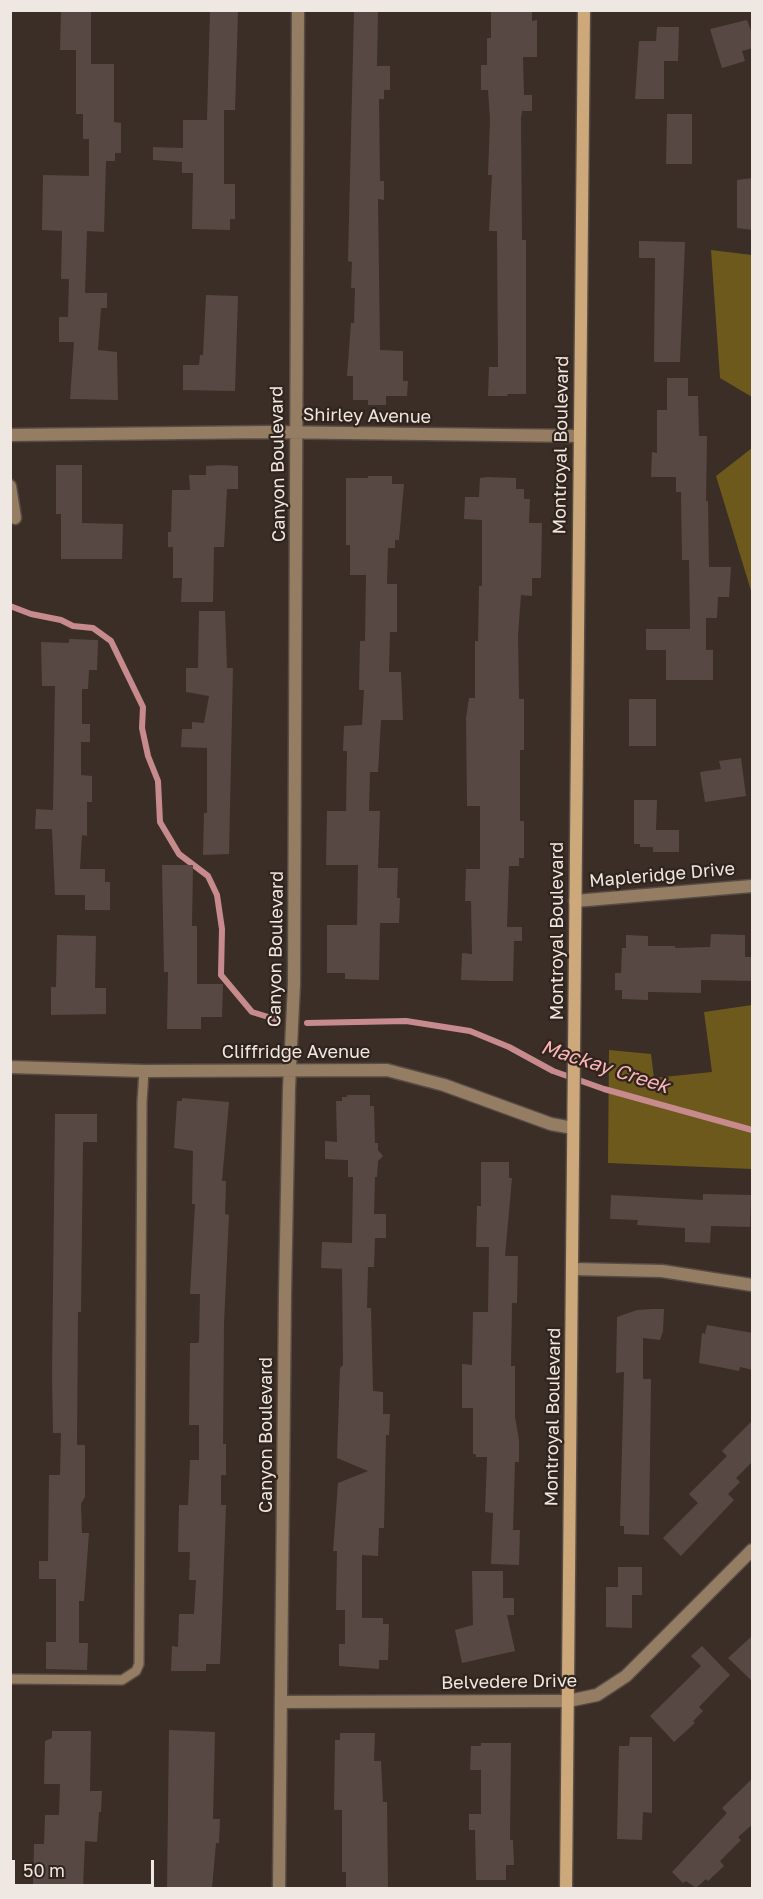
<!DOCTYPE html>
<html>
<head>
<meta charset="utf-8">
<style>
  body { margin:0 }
  #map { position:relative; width:763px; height:1899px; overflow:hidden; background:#3a2e27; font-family:"Golos Text",sans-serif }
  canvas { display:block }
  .frame { position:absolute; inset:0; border:12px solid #efe7e2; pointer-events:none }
  .scale { position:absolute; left:12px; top:1860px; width:142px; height:27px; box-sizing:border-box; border:3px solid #efe7e2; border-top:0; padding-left:8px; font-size:18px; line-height:21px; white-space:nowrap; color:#efe7e2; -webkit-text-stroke:4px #30241d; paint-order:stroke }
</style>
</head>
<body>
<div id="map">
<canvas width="763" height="1899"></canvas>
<div class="frame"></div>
<div class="scale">50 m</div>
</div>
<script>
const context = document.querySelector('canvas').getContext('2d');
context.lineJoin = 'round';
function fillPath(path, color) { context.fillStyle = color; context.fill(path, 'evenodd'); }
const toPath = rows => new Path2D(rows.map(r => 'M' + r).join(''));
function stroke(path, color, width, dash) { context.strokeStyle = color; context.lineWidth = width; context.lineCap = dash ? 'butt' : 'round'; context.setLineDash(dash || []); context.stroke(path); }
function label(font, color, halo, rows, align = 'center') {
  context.font = font + ' "Golos Text",sans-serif'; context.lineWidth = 4.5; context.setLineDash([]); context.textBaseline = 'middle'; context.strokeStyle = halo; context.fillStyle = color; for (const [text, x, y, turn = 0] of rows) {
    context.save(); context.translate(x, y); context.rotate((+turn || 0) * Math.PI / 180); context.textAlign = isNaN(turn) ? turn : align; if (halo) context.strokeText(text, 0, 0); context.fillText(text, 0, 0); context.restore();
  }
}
const green = toPath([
  [711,250,752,255,752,397,720,378],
  [752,448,752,594,716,476],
  [752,1005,752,1169,608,1163,609,1050,651,1054,654,1078,712,1072,704,1012]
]);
const stream = toPath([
  [10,606,31,614,61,620,73,626,93,628,111,641,143,707,142,728,148,756,158,781,160,822,179,854,208,876,217,895,222,929,221,975,252,1012,278,1020],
  [307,1023,406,1021,470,1031,509,1047,553,1071,604,1089,752,1130]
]);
const building = toPath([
  [61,10,91,10,91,64,114,64,114,122,121,123,121,153,115,153,115,161,106,161,104,232,87,231,85,293,107,293,107,308,101,308,98,350,117,352,118,400,70,399,74,342,59,342,59,317,68,317,69,279,61,279,62,231,42,230,43,175,89,176,89,139,83,139,83,114,76,114,76,50,60,50],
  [491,10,532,10,532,21,537,20,537,57,523,57,524,95,532,95,532,111,522,111,521,119,522,240,526,240,526,394,508,394,507,396,488,396,489,367,498,367,497,231,489,231,492,175,488,175,490,119,488,90,481,90,481,65,487,65,487,38,491,38],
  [210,11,238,12,235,110,224,110,224,184,235,184,235,219,230,219,230,230,192,229,193,173,182,173,182,162,153,160,153,147,183,148,183,120,207,120],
  [354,11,378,11,377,66,390,66,390,90,384,90,384,99,379,99,380,181,384,181,384,200,378,199,380,350,403,351,403,381,408,381,407,396,386,396,386,405,368,405,368,400,353,400,353,376,347,376,351,323,354,323,355,288,351,288,352,262,348,261],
  [747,20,753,36,753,48,742,51,745,61,722,68,710,29],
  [657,27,679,27,678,61,664,61,664,99,635,99,639,41,656,41],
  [667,114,692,114,692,164,666,164],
  [753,178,753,230,737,228,737,180],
  [639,241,685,242,680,362,654,362,655,258,639,258],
  [206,295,238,296,235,391,183,390,183,365,199,365,200,355,203,355],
  [667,378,688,378,688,396,698,396,699,436,707,436,706,501,708,501,709,567,731,567,729,597,718,597,717,618,706,618,706,650,713,650,713,680,666,680,666,650,646,650,646,629,690,629,689,560,682,560,681,492,676,492,676,477,651,477,652,452,657,453,657,410,667,410],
  [56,465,82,465,82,523,123,524,122,559,61,559,61,514,56,514],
  [221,465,238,466,238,489,227,489,224,547,214,547,213,602,181,602,182,578,173,578,173,547,168,547,168,532,171,532,172,490,190,490,189,475,206,475,206,466],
  [368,476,392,476,392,484,404,484,399,540,395,540,395,548,388,548,387,584,397,584,397,632,390,632,389,672,401,672,403,720,381,720,378,772,370,772,369,811,380,811,378,868,398,868,397,898,400,898,399,923,380,923,379,980,345,979,345,973,327,973,327,925,357,925,358,865,326,865,327,811,346,811,347,751,343,751,344,726,362,725,364,690,359,690,360,641,365,641,366,575,350,575,350,545,346,545,346,478,368,478],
  [488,477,516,478,516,489,524,489,524,499,530,499,529,523,542,523,541,578,532,578,532,596,521,595,518,635,519,699,524,699,524,750,520,750,520,821,524,821,524,858,519,858,519,866,509,866,507,927,522,927,522,941,514,941,513,981,493,981,461,980,462,953,472,954,471,901,465,901,466,869,480,869,480,806,467,806,466,718,469,698,475,698,475,641,478,641,479,586,482,586,482,520,464,519,465,497,479,497,480,478],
  [199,611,225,611,227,668,233,668,229,854,203,855,204,813,207,813,207,748,181,747,182,729,192,729,192,722,204,723,209,696,186,692,186,668,198,668],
  [69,639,98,640,97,670,89,670,88,689,82,689,82,724,90,724,90,742,81,742,81,775,92,776,92,802,87,802,87,836,82,835,80,869,105,869,105,882,110,882,110,910,85,910,85,895,55,895,52,829,35,829,36,809,53,810,55,686,42,686,41,642,69,643],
  [629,699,656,699,656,746,629,746],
  [741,758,746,796,705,802,700,772,721,769,719,761],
  [634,800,657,800,656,830,679,830,679,852,653,852,653,847,640,847,640,844,634,844],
  [162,865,193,865,192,926,197,926,197,984,223,984,222,1017,201,1017,201,1029,167,1029,168,972,164,972],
  [711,934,745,935,745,957,753,957,753,981,701,980,701,993,648,992,648,1000,622,999,622,990,615,990,615,973,621,973,622,948,626,948,626,935,648,936,648,946,675,946,675,948,710,947],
  [57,935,96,936,95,988,106,988,106,1014,51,1015,51,987,56,987],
  [347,1095,370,1095,370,1106,374,1106,375,1143,378,1143,378,1150,383,1156,378,1161,377,1177,375,1177,374,1214,386,1214,386,1238,375,1238,374,1267,368,1267,367,1308,371,1308,373,1391,383,1392,383,1414,390,1414,389,1435,386,1435,384,1528,379,1528,378,1556,362,1555,362,1618,383,1618,383,1624,389,1624,388,1660,379,1660,379,1669,339,1666,339,1644,345,1644,345,1610,336,1610,337,1551,333,1551,338,1483,368,1471,337,1458,340,1368,343,1365,342,1269,321,1268,322,1242,352,1243,353,1177,348,1177,348,1160,325,1159,325,1141,337,1142,336,1101,342,1101,342,1097,347,1097],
  [182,1098,229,1102,222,1181,226,1181,225,1214,229,1215,224,1323,223,1444,226,1444,226,1475,221,1475,221,1505,226,1505,221,1642,220,1664,206,1664,206,1671,171,1671,172,1646,178,1647,179,1614,194,1614,196,1580,189,1580,190,1552,178,1552,179,1505,188,1505,190,1460,199,1460,199,1425,189,1425,190,1343,198,1343,199,1341,200,1294,190,1294,195,1204,192,1204,193,1151,174,1148,177,1101,182,1101],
  [55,1114,97,1114,97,1142,83,1142,81,1312,78,1312,77,1445,85,1445,85,1497,81,1504,82,1533,89,1533,84,1601,79,1601,79,1643,88,1643,87,1670,46,1669,46,1642,56,1642,56,1579,39,1579,39,1561,48,1561,49,1475,60,1475,61,1433,53,1433,52,1377],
  [481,1162,509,1162,509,1178,512,1178,505,1256,518,1256,517,1303,512,1303,511,1366,515,1366,515,1417,519,1440,519,1462,515,1462,513,1530,520,1530,519,1565,491,1564,493,1513,485,1512,487,1457,476,1457,476,1454,473,1454,473,1408,462,1408,462,1364,472,1365,473,1312,488,1312,489,1247,476,1247,477,1206,481,1206],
  [703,1194,751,1195,750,1227,711,1226,710,1243,685,1242,685,1228,637,1225,638,1220,610,1219,611,1195,703,1200],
  [652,1309,664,1309,663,1331,660,1340,643,1338,643,1379,651,1379,649,1535,624,1534,624,1526,620,1526,624,1372,616,1373,617,1317,637,1310],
  [707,1325,753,1333,753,1370,740,1367,739,1371,699,1363,702,1333,705,1334],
  [753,1420,753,1461,736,1478,740,1482,728,1494,734,1500,681,1556,663,1538,698,1503,689,1494,727,1456,722,1451],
  [618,1567,642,1567,642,1595,632,1595,632,1628,606,1627,606,1587,618,1587],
  [472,1571,503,1571,503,1598,514,1598,514,1615,507,1615,515,1651,462,1663,455,1630,473,1625],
  [753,1635,753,1682,728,1658],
  [702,1646,730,1675,699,1707,703,1711,693,1721,695,1723,674,1742,650,1716,701,1666,691,1656],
  [169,1730,215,1732,213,1819,220,1819,219,1843,216,1843,212,1888,167,1888],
  [52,1731,91,1731,90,1791,102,1791,101,1812,99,1812,97,1842,85,1841,83,1888,33,1888,34,1844,44,1844,45,1815,59,1815,60,1784,44,1784,45,1741,52,1738],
  [340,1733,375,1733,374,1761,381,1761,383,1802,387,1802,388,1888,346,1888,346,1872,342,1872,342,1810,334,1810,335,1740,340,1740],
  [630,1737,652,1737,652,1813,643,1812,642,1840,617,1839,619,1746,629,1746],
  [481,1743,511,1743,510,1840,513,1840,514,1865,506,1865,506,1880,476,1880,475,1830,469,1830,469,1814,481,1814,481,1770,470,1770,471,1746,481,1746],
  [753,1778,753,1824,738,1837,741,1840,720,1861,724,1866,708,1881,706,1879,696,1888,686,1881,683,1883,672,1872,727,1813,722,1808]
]);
const lane = toPath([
  [10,1679,122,1680,136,1671,139,1664,142,1102,144,1071]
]);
const street = toPath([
  [10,435,269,432,579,436],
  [10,486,15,518],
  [575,901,752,886],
  [10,1067,144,1071,387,1070,444,1085,551,1124,573,1128],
  [573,1269,662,1271,752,1285],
  [281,1702,545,1701,568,1701,597,1695,626,1676,752,1550],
  [279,1888,285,1294,289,1089,294,984,298,10]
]);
const secondary = toPath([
  [566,1888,584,10]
]);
const streetNames = [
  ["Shirley Avenue",367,416,1],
  ["Montroyal Boulevard",561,445,-89],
  ["Canyon Boulevard",278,464,-91],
  ["Mapleridge Drive",662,875,-5],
  ["Montroyal Boulevard",557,931,-90],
  ["Canyon Boulevard",276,949,-89],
  ["Cliffridge Avenue",296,1052],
  ["Montroyal Boulevard",553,1417,-89],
  ["Canyon Boulevard",266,1435,-90],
  ["Belvedere Drive",509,1682,-1]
];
const waterNames = [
  ["Mackay Creek",605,1067,18]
];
fillPath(green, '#6d591c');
stroke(stream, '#c78b8d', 6);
fillPath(building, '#584844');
stroke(lane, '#574c45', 12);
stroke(street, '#574c45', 15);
stroke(secondary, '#574c45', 15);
stroke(lane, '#947d62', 9);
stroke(street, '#947d62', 12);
stroke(secondary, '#cca87b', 12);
label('18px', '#efe7e2', '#30241d', streetNames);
label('italic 20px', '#fbb4b7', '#30241d', waterNames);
</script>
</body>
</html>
